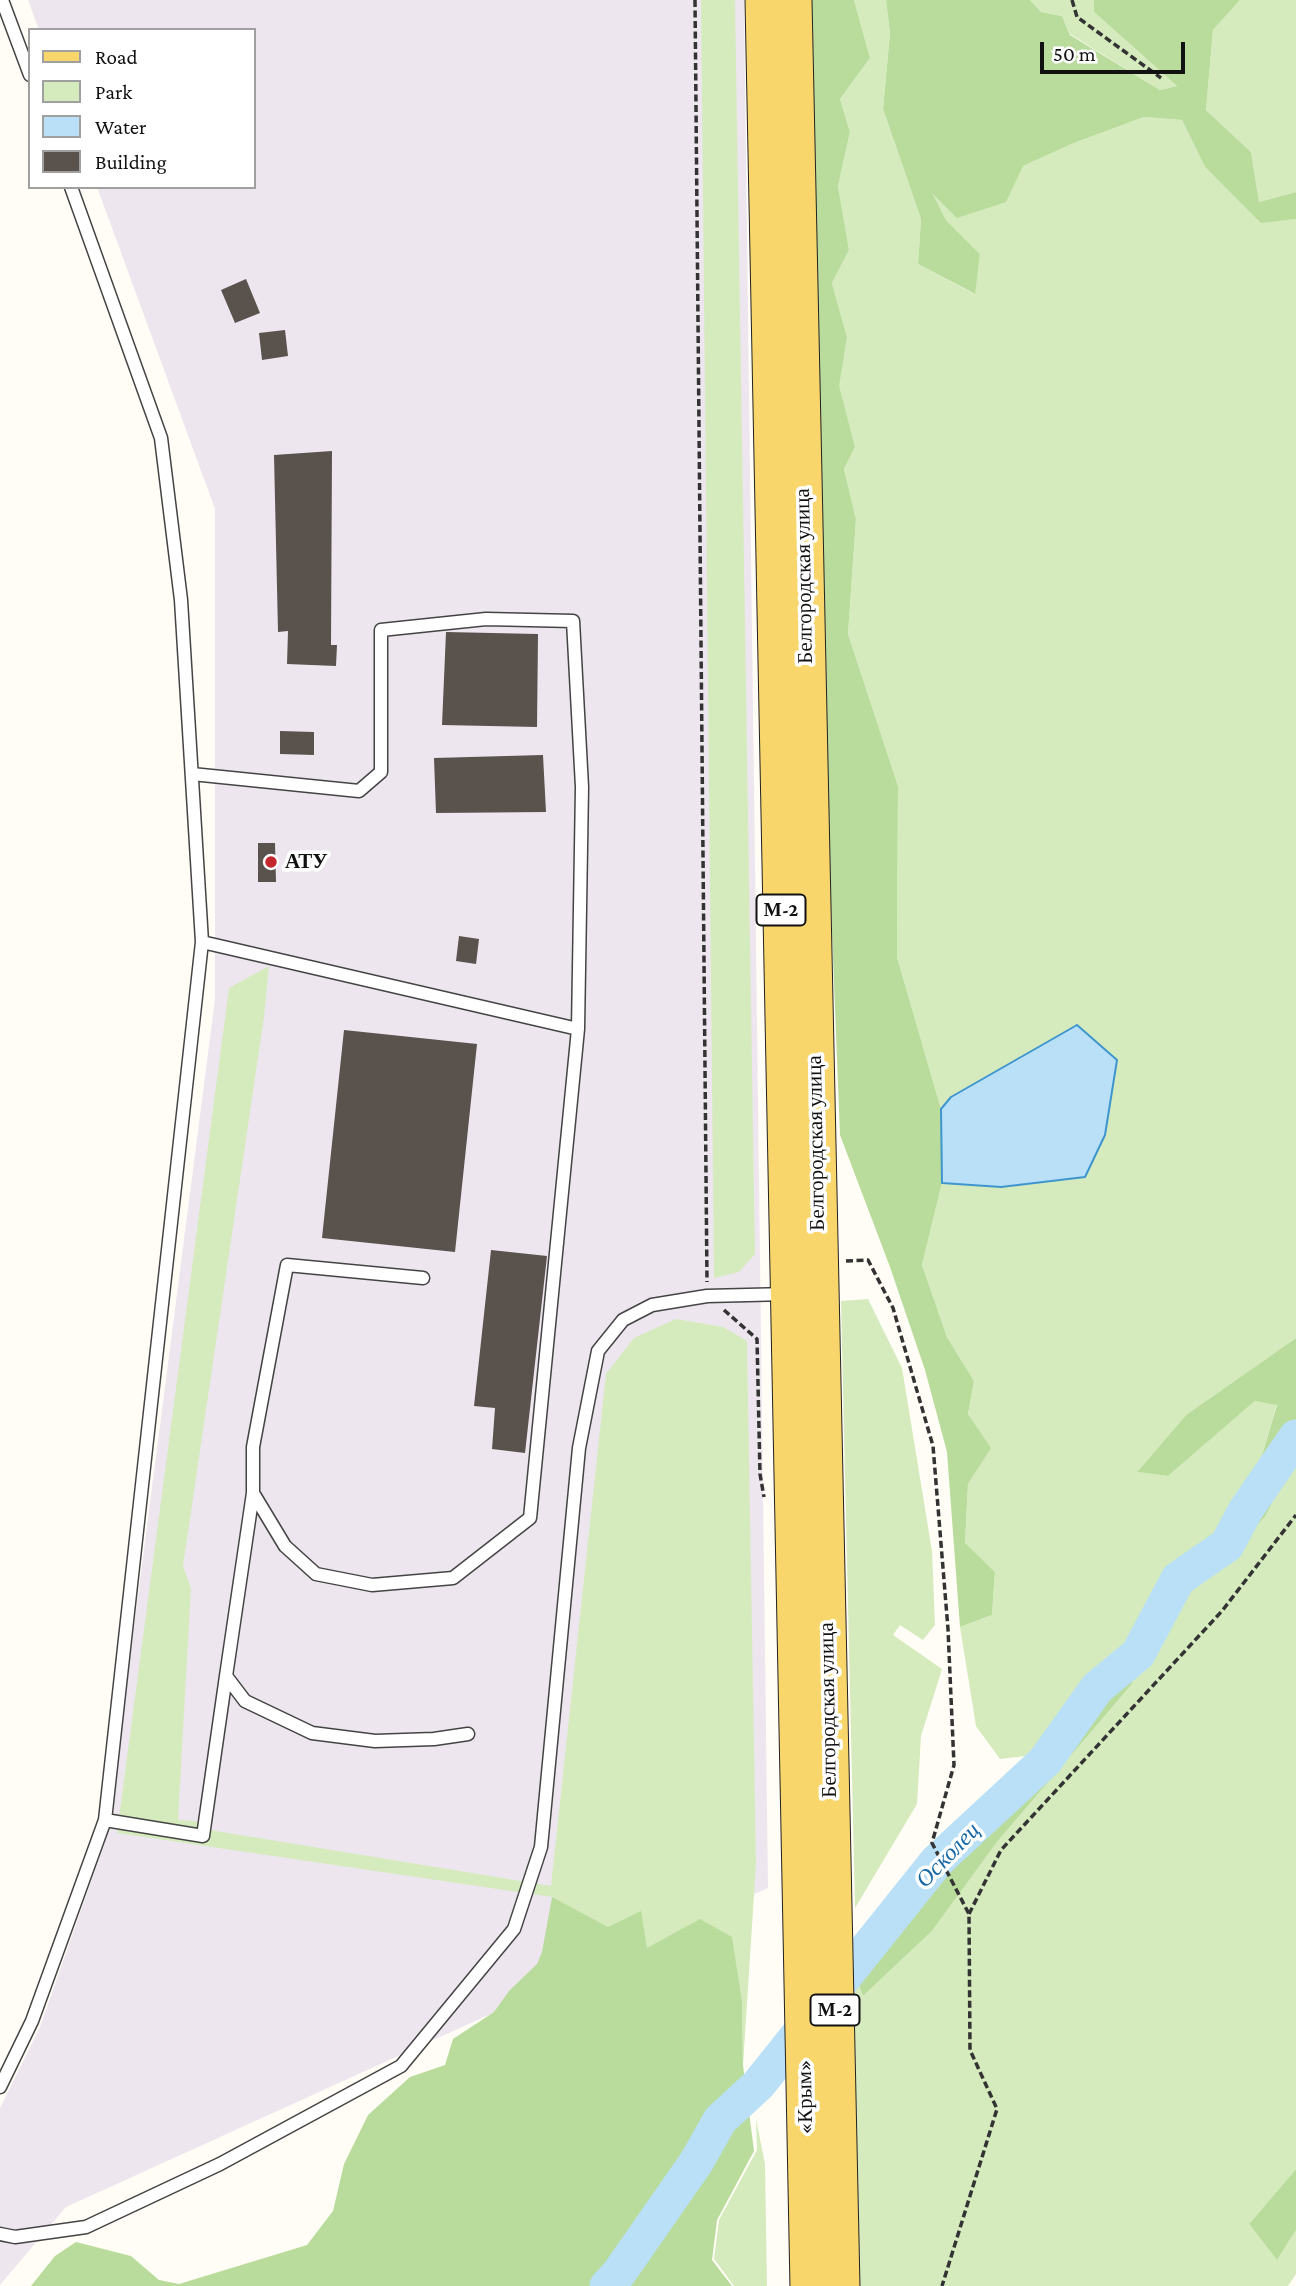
<!DOCTYPE html>
<html>
<head>
<meta charset="utf-8">
<style>
  body { margin:0 }
  #map { position:relative; width:1296px; height:2286px; overflow:hidden; background:#fffdf5; font-family:"Crimson Pro",serif }
  canvas { display:block }
  .legend { position:absolute; left:28px; top:28px; width:228px; height:161px; box-sizing:border-box; background:#fff; border:2px solid #a0a0a0; margin:0; padding:9px 12px; list-style:none; font-size:21px; color:#111 }
  .legend li { display:flex; align-items:center; gap:14px; height:35px }
  .legend b { width:35px; border:2px solid #a0a0a0 }
  .scale { position:absolute; left:1040px; top:42px; width:145px; height:32px; box-sizing:border-box; border:4px solid #111; border-top:0; padding-left:9px; font-size:21px; line-height:24px; white-space:nowrap; color:#111; -webkit-text-stroke:5px #fff; paint-order:stroke }
</style>
</head>
<body>
<div id="map">
<canvas width="1296" height="2286"></canvas>
<ul class="legend">
<li><b style="height:9px;background:#f9d66b"></b>Road</li>
<li><b style="height:19px;background:#d5ebbd"></b>Park</li>
<li><b style="height:19px;background:#b9e0f7"></b>Water</li>
<li><b style="height:19px;background:#5a524d"></b>Building</li>
</ul>
<div class="scale">50 m</div>
</div>
<script>
const context = document.querySelector('canvas').getContext('2d');
context.lineJoin = 'round';
function fillPath(path, color) { context.fillStyle = color; context.fill(path, 'evenodd'); }
const toPath = rows => new Path2D(rows.map(r => 'M' + r).join(''));
function stroke(path, color, width, dash) { context.strokeStyle = color; context.lineWidth = width; context.lineCap = dash ? 'butt' : 'round'; context.setLineDash(dash || []); context.stroke(path); }
function label(font, color, halo, rows, align = 'center') {
  context.font = font + ' "Crimson Pro",serif'; context.lineWidth = 7; context.setLineDash([]); context.textBaseline = 'middle'; context.strokeStyle = halo; context.fillStyle = color; for (const [text, x, y, turn = 0] of rows) {
    context.save(); context.translate(x, y); context.rotate((+turn || 0) * Math.PI / 180); context.textAlign = isNaN(turn) ? turn : align; if (halo) context.strokeText(text, 0, 0); context.fillText(text, 0, 0); context.restore();
  }
}
const industrial = toPath([
  [28,0,744,0,768,1888,66,2207,0,2285,0,2108,40,2027,107,1836,215,999,215,509,97,187,254,187,254,30,39,30]
]);
const green = toPath([
  [701,0,735,0,755,1254,739,1272,714,1278],
  [854,0,886,0,890,33,883,109,921,219,918,264,974,294,980,254,946,220,930,191,1023,166,1074,143,1144,117,1182,120,1205,167,1261,222,1296,219,1296,1338,1186,1415,1137,1472,1168,1476,1255,1401,1277,1404,1260,1462,1215,1536,1174,1567,1133,1643,1078,1691,1034,1755,1000,1759,976,1726,960,1627,992,1615,995,1572,965,1544,968,1484,990,1448,968,1414,974,1381,947,1337,922,1265,942,1183,1001,1187,1077,1026,951,1096,941,1109,897,957,898,786,848,634,856,519,844,469,855,447,838,386,847,337,832,283,849,250,838,186,850,132,840,99,870,58],
  [1030,0,1094,0,1094,12,1177,86,1160,90,1070,34,1062,16,1041,12],
  [1240,0,1296,0,1296,192,1259,202,1251,152,1206,110,1213,30],
  [269,966,264,1017,183,1566,191,1588,178,1820,196,1821,204,1829,551,1886,606,1374,634,1338,676,1319,723,1327,747,1341,756,1864,743,2065,742,2002,552,1897,117,1833,229,988],
  [868,1299,902,1368,932,1551,935,1625,923,1640,900,1625,893,1635,942,1669,921,1736,917,1804,855,1908,841,1301],
  [1296,1457,1296,2169,1249,2224,1277,2260,1296,2230,1296,2274,1288,2286,859,2286,853,1971,863,1996,932,1931,997,1842,1132,1684,1137,1666,1181,1584,1231,1552,1265,1517],
  [756,2119,765,2164,767,2286,734,2286,714,2259,719,2220,757,2150]
]);
const forest = toPath([
  [808,0,854,0,870,58,840,99,850,132,838,186,849,250,832,283,847,337,839,386,855,447,844,469,856,519,848,634,898,786,897,957,941,1109,942,1183,922,1265,947,1337,974,1381,968,1414,991,1448,968,1484,965,1543,995,1572,992,1615,960,1627,947,1452,925,1370,890,1267,840,1135,813,449],
  [886,0,1030,0,1041,12,1062,16,1070,35,1160,90,1177,86,1094,12,1094,0,1240,0,1213,30,1206,110,1251,152,1259,202,1296,192,1296,219,1261,223,1205,167,1182,120,1144,117,1074,143,1023,166,1006,202,957,218,932,193,946,220,980,254,975,294,918,264,921,219,883,109,890,33],
  [1296,1338,1296,1422,1260,1462,1277,1405,1255,1401,1168,1476,1137,1472,1186,1415],
  [1296,1446,1296,1457,1265,1517,1231,1552,1232,1543],
  [1137,1666,1132,1684,997,1842,932,1931,863,1996,853,1971,863,1962,941,1864,1049,1763,1101,1691],
  [552,1897,608,1927,641,1911,647,1948,700,1919,732,1937,742,2002,743,2065,754,2151,717,2220,712,2260,732,2286,31,2286,55,2256,76,2242,131,2256,159,2280,179,2284,307,2245,333,2211,344,2164,368,2115,410,2077,445,2065,453,2039,494,2012,509,1991,537,1964,542,1952],
  [1296,2169,1296,2230,1277,2260,1249,2224]
]);
const water = toPath([
  [1077,1025,1117,1060,1105,1135,1085,1177,1001,1187,942,1183,941,1109,951,1097,1077,1025]
]);
const river = toPath([
  [607,2286,619,2273,697,2161,720,2120,758,2085,937,1861,1045,1761,1097,1688,1138,1654,1178,1579,1227,1545,1245,1511,1296,1437]
]);
const building = toPath([
  [246,279,260,313,235,323,221,290],
  [285,330,288,356,262,360,259,333],
  [332,451,331,645,337,645,336,666,287,664,288,631,278,632,274,455],
  [446,632,538,634,537,727,442,725],
  [280,731,314,732,314,755,280,754],
  [543,755,546,812,436,813,434,758],
  [258,843,275,843,276,882,258,882],
  [459,936,479,939,476,964,456,961],
  [344,1030,477,1044,455,1252,322,1238],
  [491,1250,547,1256,525,1453,492,1449,495,1408,474,1406]
]);
const path = toPath([
  [695,0,707,1282],
  [1072,0,1077,17,1161,78],
  [846,1261,868,1260,893,1308,933,1446,948,1629,954,1765,932,1843,969,1914,970,2050,997,2109,942,2286],
  [724,1310,757,1339,760,1474,764,1497],
  [969,1914,1001,1850,1222,1611,1296,1515]
]);
const service = toPath([
  [2,0,30,75],
  [192,774,359,791,381,772,381,630,486,619,573,621,582,787,578,1029],
  [202,942,578,1029,530,1518,453,1578,372,1585,316,1574,285,1546,253,1493,253,1447,287,1265,423,1278],
  [253,1493,226,1676,245,1701,312,1733,375,1741,434,1739,468,1734],
  [105,1820,203,1836,226,1676],
  [0,2087,32,2021,105,1820,202,942,181,600,161,438,71,187],
  [0,2234,15,2237,86,2227,220,2164,401,2066,514,1929,541,1847,579,1448,598,1351,623,1320,652,1305,707,1296,788,1294]
]);
const primary = toPath([
  [764,0,809,2286],
  [793,0,841,2286]
]);
const markers = [
  [271,862,7,"#c4262e"]
];
const shields = [
  [781,910,49],
  [835,2010,49]
];
const shieldNames = [
  ["М-2",781,910],
  ["М-2",835,2010]
];
const streetNames = [
  ["Белгородская улица",804,576,-91],
  ["Белгородская улица",816,1143,-91],
  ["Белгородская улица",828,1710,-91],
  ["«Крым»",805,2097,-91]
];
const poiNames = [
  ["АТУ",285,862]
];
const waterNames = [
  ["Осколец",948,1855,-46]
];
fillPath(industrial, '#eee6ef');
fillPath(green, '#d5ebbd');
fillPath(forest, '#b9dc9c');
fillPath(water, '#b9e0f7');
stroke(water, '#3f96cf', 2);
stroke(river, '#b9e0f7', 35);
fillPath(building, '#5a524d');
stroke(service, '#444', 15);
stroke(primary, '#222', 39);
stroke(path, '#333', 3.5, [7, 3.5]);
stroke(service, '#fff', 12);
stroke(primary, '#f9d66b', 37);
for (const [x, y, r, color] of markers) { const dot = new Path2D(); dot.arc(x, y, r, 0, 2 * Math.PI); context.fillStyle = color; context.fill(dot); stroke(dot, '#fff', 2.5); }
for (const [x, y, w] of shields) { const box = new Path2D(); box.roundRect(x - w / 2, y - 15.5, w, 31, 5); context.fillStyle = '#fff'; context.fill(box); stroke(box, '#111', 2); }
label('bold 19px', '#111', null, shieldNames);
label('21px', '#111', '#fff', streetNames);
label('bold 21px', '#111', '#fff', poiNames, 'left');
label('italic 23px', '#1768a6', '#fff', waterNames);
</script>
</body>
</html>
